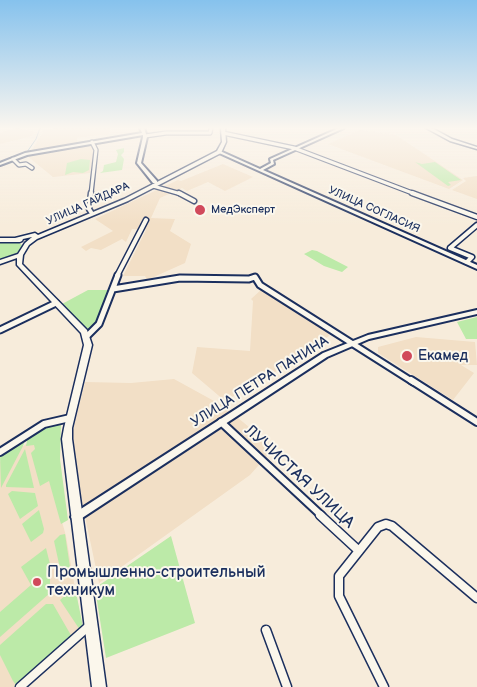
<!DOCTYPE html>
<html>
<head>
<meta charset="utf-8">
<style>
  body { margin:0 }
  canvas { display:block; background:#f7ecdb }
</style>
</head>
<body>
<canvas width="477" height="687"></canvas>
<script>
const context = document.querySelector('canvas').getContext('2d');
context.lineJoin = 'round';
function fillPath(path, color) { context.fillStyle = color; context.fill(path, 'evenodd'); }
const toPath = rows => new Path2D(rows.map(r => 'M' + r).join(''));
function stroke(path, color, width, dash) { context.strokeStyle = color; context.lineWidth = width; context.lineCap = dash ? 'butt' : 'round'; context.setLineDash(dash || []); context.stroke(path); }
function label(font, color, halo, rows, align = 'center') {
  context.font = font + ' "Balsamiq Sans",sans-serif'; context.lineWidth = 4; context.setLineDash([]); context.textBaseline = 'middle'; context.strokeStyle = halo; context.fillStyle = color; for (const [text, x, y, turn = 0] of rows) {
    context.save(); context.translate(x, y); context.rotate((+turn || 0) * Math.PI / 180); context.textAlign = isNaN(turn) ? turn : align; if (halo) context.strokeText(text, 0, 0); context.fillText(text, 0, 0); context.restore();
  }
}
const built = toPath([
  [15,128,34,131,32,136,0,144,0,133],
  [58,128,111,128,109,134,77,138,77,144,31,152,44,130],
  [360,130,396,135,463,180,449,189,328,144],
  [91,144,94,149,90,173,53,177,26,155],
  [223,164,253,177,225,191,208,182,187,191,182,188,160,198,151,218,175,219,170,231,191,244,185,263,147,280,145,276,123,276,146,230,132,229,126,242,122,239,101,250,91,248,86,251,81,247,113,231,95,219,178,180,181,181],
  [477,176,477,199,452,190,466,181,463,178],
  [262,289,328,332,329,336,269,376,225,401,192,373,197,347,250,351,253,301,251,299],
  [416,337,475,342,477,365,461,365,474,373,453,400,378,353,378,347],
  [174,379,225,407,274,448,250,475,99,583,82,502,72,434,85,382,131,383],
  [38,436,66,536,82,629,17,687,0,687,0,462]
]);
const green = toPath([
  [124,148,124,152,121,155,124,159,122,170,100,173,103,171,104,165,116,162,118,154,116,150],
  [81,159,90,160,89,170,83,173,73,172,65,175,67,163],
  [415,162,422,164,435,162,461,180,448,182,451,185,448,186],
  [16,241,22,245,19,252,0,260,0,243],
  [312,250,317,251,348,267,342,272,324,266,304,254],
  [88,290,109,290,96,322,89,329,85,328,62,304],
  [477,317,477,339,466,339,457,322],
  [61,423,60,459,68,520,61,524,49,481,40,486,31,453,35,449,34,445,26,446,28,436,46,426],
  [26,438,23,446,1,488,0,455],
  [25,449,34,488,6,487,6,485],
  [12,491,35,493,38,506,20,519,8,494],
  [39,510,44,529,43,533,31,542,22,524],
  [65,534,70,567,61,573,54,541,60,535],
  [171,536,195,623,106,658,95,588],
  [46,548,50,564,50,593,0,637,0,612,31,585,21,567],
  [75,587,83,627,80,630,60,600],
  [46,604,53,604,72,637,16,685,13,681,0,655,0,645]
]);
const stream = toPath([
  [27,152,36,139,40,128]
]);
const streetFar4 = toPath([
  [223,133,294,148,415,194],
  [145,136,166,133,210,133,211,128],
  [13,159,19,165,26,164,32,168],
  [153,186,181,194],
  [91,194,96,150,92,142]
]);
const streetFar3 = toPath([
  [91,193,89,209,91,212],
  [179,193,194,201],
  [412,193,477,217],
  [467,262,472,257,450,248,477,225],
  [117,276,146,220]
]);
const streetFar2 = toPath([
  [113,289,180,278,249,279,255,277,260,285,413,382],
  [0,330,56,303],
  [86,337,99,324,118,275]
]);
const streetFar1 = toPath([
  [411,380,477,422],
  [221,422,322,516],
  [0,452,44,424,70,418]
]);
const street = toPath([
  [320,515,359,551],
  [266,630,287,687],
  [20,687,89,626],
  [384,687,339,596,339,576,378,527,386,524,392,526,477,598]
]);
const secondary = toPath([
  [140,128,144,128,147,137,141,163,157,181,157,183,153,183,137,163,143,137,143,135,27,155,0,165,0,163,25,153,142,133,140,128],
  [339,128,344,128,273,160,274,164,263,170,477,265,477,269,217,152,220,151,260,169,271,163,270,159,339,128],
  [477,310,477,314,369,339,327,357,79,520,76,522,73,520,71,517,73,514,323,353,368,335,477,310]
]);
const primary = toPath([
  [221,128,225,128,226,142,221,153,128,201,37,239,29,245,23,255,22,264,87,330,92,345,72,428,72,439,106,687,92,687,62,439,64,428,84,345,81,333,17,265,17,258,0,264,0,260,18,254,25,243,32,237,23,239,22,241,20,242,0,242,0,238,15,238,35,233,38,235,124,199,217,151,222,142,221,128],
  [426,128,432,128,452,139,477,147,477,149,450,141,426,128]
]);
const markers = [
  [200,210,6,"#d1495b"],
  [407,356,6,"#d1495b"],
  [37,582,5,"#d1495b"]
];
const farStreetnames = [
  ["УЛИЦА ГАЙДАРА",88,204,-24],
  ["УЛИЦА СОГЛАСИЯ",374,210,24]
];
const farPoinames = [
  ["МедЭксперт",211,210]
];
const poiNames = [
  ["Екамед",418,356]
];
const streetNames = [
  ["УЛИЦА ПЕТРА ПАНИНА",260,382,-32]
];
const nearStreetnames = [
  ["ЛУЧИСТАЯ УЛИЦА",299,477,43]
];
const nearPoinames = [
  ["Промышленно-строительный",47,573],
  ["техникум",47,591]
];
fillPath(built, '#f2dfc6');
fillPath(green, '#bceaa8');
stroke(stream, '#6394b9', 1);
stroke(streetFar4, '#1b2f5e', 5.5);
stroke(streetFar3, '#1b2f5e', 7);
stroke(streetFar2, '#1b2f5e', 9);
stroke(streetFar1, '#1b2f5e', 10);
stroke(street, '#1b2f5e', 11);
stroke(secondary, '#1b2f5e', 4);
stroke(primary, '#1b2f5e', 3);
stroke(streetFar4, '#fbf7ec', 3);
stroke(streetFar3, '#fbf7ec', 4);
stroke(streetFar2, '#fbf7ec', 5);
stroke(streetFar1, '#fbf7ec', 6);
stroke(street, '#fbf7ec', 8);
fillPath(secondary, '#fbf7ec');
fillPath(primary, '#fbf7ec');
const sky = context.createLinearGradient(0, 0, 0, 225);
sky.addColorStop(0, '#86c2ed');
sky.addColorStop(0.57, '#fbf6ef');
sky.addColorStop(1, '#fbf6ef00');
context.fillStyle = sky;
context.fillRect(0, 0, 477, 225);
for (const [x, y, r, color] of markers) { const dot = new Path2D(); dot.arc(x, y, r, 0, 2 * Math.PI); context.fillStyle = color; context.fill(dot); stroke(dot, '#fbf7ec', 2); }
label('11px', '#1b2f5e', '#fbf7ec', farStreetnames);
label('11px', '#1b2f5e', '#fbf7ec', farPoinames, 'left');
label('14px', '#1b2f5e', '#fbf7ec', poiNames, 'left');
label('14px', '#1b2f5e', '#fbf7ec', streetNames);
label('16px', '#1b2f5e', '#fbf7ec', nearStreetnames);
label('16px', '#1b2f5e', '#fbf7ec', nearPoinames, 'left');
</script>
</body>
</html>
